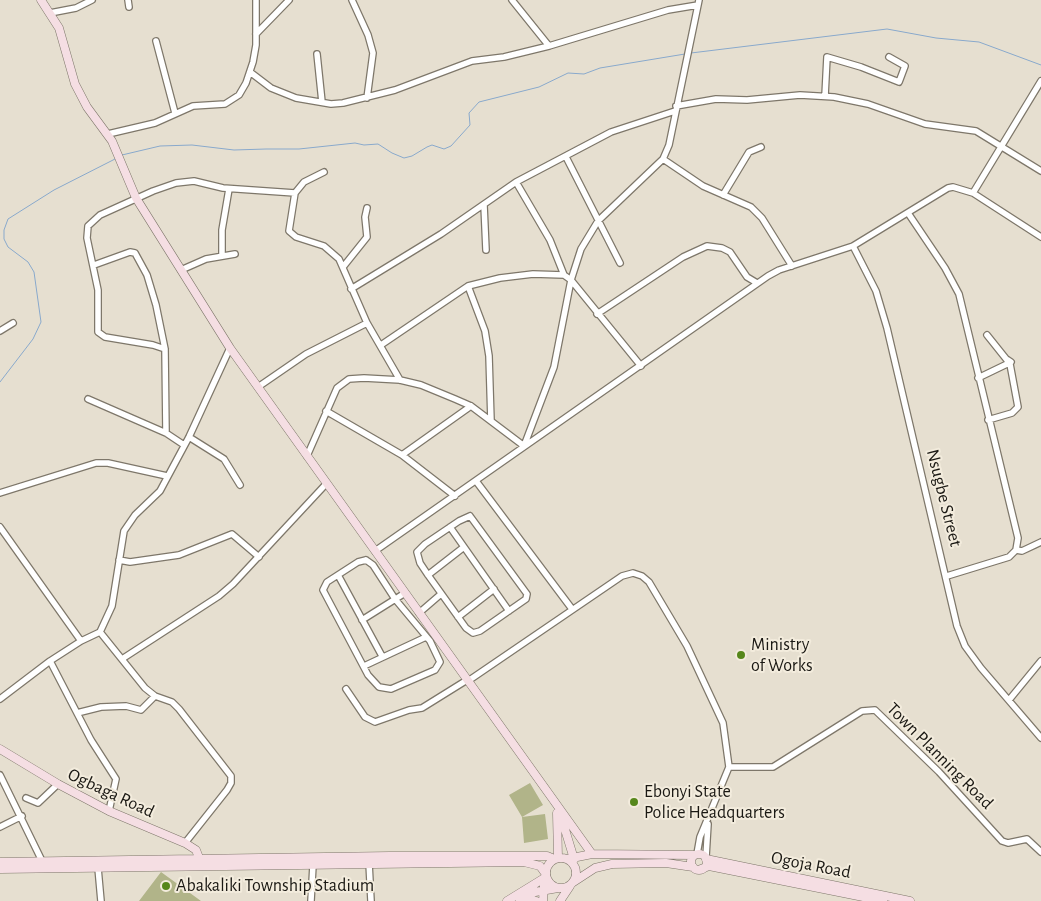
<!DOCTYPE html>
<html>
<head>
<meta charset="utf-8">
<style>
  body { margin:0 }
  canvas { display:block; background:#e6dfd0 }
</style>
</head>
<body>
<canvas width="1041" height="901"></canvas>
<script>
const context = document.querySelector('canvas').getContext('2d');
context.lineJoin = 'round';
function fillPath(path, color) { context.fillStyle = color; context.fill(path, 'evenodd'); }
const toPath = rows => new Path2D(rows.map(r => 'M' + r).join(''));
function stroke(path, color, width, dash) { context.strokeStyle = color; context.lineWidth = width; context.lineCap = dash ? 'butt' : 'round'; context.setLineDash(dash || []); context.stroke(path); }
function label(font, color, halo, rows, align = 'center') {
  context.font = font + ' "Alegreya Sans",sans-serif'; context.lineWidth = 4; context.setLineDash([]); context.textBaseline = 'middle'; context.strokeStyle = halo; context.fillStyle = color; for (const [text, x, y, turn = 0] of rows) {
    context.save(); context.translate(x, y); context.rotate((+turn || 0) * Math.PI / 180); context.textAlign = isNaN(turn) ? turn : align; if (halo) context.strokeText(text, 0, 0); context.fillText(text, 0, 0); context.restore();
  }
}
const green = toPath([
  [530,783,543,805,522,817,545,814,548,839,524,843,522,817,509,795],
  [161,872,201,901,139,901]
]);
const stream = toPath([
  [691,53,887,29,936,38,979,42,1041,65],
  [122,155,160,146,192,145,234,150,266,149,299,149,355,143,364,145,378,144,392,153,404,158,412,156,427,147,432,145,444,149,451,146,470,125,469,113,479,102,539,87,568,73,584,74,600,68,685,54],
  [0,382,33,339,41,322,34,272,28,262,8,247,4,239,4,230,8,219,54,190,117,158]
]);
const street = toPath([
  [128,0,129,7],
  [352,0,368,35,373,53,367,98],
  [512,0,549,46,668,10,698,5,699,0],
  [50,13,76,8,92,0],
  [256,34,289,0],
  [156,41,175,113],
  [317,54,322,102],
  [250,72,271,88,296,98,331,104,343,103,395,90,472,61,504,57,549,46],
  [825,96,827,57,861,67,899,82,905,66,889,57],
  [676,106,716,99,747,100,800,95,834,97,868,104,925,124,976,131,1041,171],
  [108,134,155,123,193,106,225,104,239,95,246,83,253,62,256,45,256,0],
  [566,157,620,263],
  [663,159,703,186,751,207,762,218,792,266],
  [324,172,304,182,295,193,289,231,296,237,324,246,339,259,367,323],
  [516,182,550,240,564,275],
  [973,193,1041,237],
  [723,195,749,152,761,147],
  [484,205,486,250],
  [908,213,945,268,959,294,1018,538,1016,550,1009,557,947,576],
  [853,246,876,291,887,328,957,626,965,646,981,668,1041,738],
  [222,256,222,230,229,189],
  [94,265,130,252,135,253,147,275,156,305,165,349,166,433],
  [343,267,367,237,365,217,367,208],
  [181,270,206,259,235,254],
  [468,286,485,331,489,356,491,421],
  [351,289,441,234,516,182,611,132,675,111],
  [597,314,683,257,707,246,722,248,730,252,747,277,757,283],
  [0,331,13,323],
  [987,335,1007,360],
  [381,345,468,286,500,278,533,274,564,275,571,280,641,366],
  [165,349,153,345,105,337,98,332,98,290,87,238,88,226,100,215,153,191,176,183,194,181,223,188,295,193],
  [978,378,1007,364,1008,360,1011,362,1008,364],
  [258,387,306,354,367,323,400,380],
  [88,399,166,433,184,445],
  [326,411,402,455,455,496],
  [988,420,1012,413,1018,407,1010,364],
  [189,437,224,459,240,485],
  [402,455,471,406],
  [307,456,337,388,349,379,364,378,400,380,421,385,455,399,471,406,524,446,554,367,571,280,581,249,598,221,663,159,669,145,698,5],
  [476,481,572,609],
  [0,493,96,463,108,463,167,476],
  [470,516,527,594,526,599,480,631,473,633,466,628,428,575,420,563,417,552,425,544,459,521,470,516],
  [0,527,81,641],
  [450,527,509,611],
  [1016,550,1022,551,1041,542],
  [375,551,768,276,779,270,853,246,948,188,953,187,973,193,1041,81],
  [119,560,130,562,179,555,232,534,259,557],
  [366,560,373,565,395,599,430,641,440,662,435,670,391,689,379,687,368,675,323,590,327,582,358,562,366,560],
  [338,575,382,656],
  [428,575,464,547],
  [419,613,441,594],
  [458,617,494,589],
  [362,620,405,593],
  [100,632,145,688,155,696,172,702,179,709,231,776,231,783,227,790,185,843],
  [122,659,219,596,233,584,326,484],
  [50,661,91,740,116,779,109,811],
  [364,666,426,637],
  [468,681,622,576,633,573,642,576,649,582,687,646,723,723,729,767,700,837,697,854],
  [346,689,365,717,375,722,409,710,422,708,467,680],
  [0,699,50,661,81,641,100,632,112,606,124,531,135,515,160,491,189,437,230,348],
  [1009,700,1041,661],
  [77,713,101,707,126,706,141,710,155,696],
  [729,767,773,767,862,711,875,710,939,772,1002,841,1008,843,1027,839,1041,852],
  [0,775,43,863],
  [26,798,38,803,58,784],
  [0,827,22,816],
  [706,857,708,824],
  [369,863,371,901],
  [98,868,101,901],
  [311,901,313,865]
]);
const secondary = toPath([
  [41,0,59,28,75,84,87,107,112,141,136,198,230,348,592,854],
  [0,749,58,784,109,811,185,843,196,850,201,863],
  [557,813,558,858],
  [560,813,574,859],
  '691 862a8 8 0 1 1 16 0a8 8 0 1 1-16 0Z',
  '546 873a15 15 0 1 1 30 0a15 15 0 1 1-30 0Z',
  [567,859,592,854,694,855],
  [706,859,910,901],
  [0,862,390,856,547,856,554,859],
  [0,869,524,862,540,866,545,873],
  [701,869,709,866,883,901],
  [572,883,595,868,612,864,666,863,693,867],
  [507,901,546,877],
  [520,901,535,892,558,888],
  [529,901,536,901],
  [543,901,544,886],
  [560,901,570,886]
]);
const markers = [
  [741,655,5,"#56871b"],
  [634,802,5,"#56871b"],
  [166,886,5,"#56871b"]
];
const streetNames = [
  ["Nsugbe Street",944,498,76],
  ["Town Planning Road",940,756,45],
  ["Ogbaga Road",111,793,25],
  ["Ogoja Road",811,865,11]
];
const poiNames = [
  ["Ministry",751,645],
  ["of Works",751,666],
  ["Ebonyi State",644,792],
  ["Police Headquarters",644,813],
  ["Abakaliki Township Stadium",176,886]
];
fillPath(green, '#b1b489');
stroke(stream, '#89a9cc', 1);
stroke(street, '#7e776a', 8);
stroke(secondary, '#7e776a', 9);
stroke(street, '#fff', 5.5);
stroke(secondary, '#f5dee3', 8);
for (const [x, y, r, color] of markers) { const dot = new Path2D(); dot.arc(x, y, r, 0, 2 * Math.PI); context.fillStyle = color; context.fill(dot); stroke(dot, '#f3ecdd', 2); }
label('18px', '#1a1813', '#f3ecdd', streetNames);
label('18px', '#1a1813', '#f3ecdd', poiNames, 'left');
</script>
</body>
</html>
